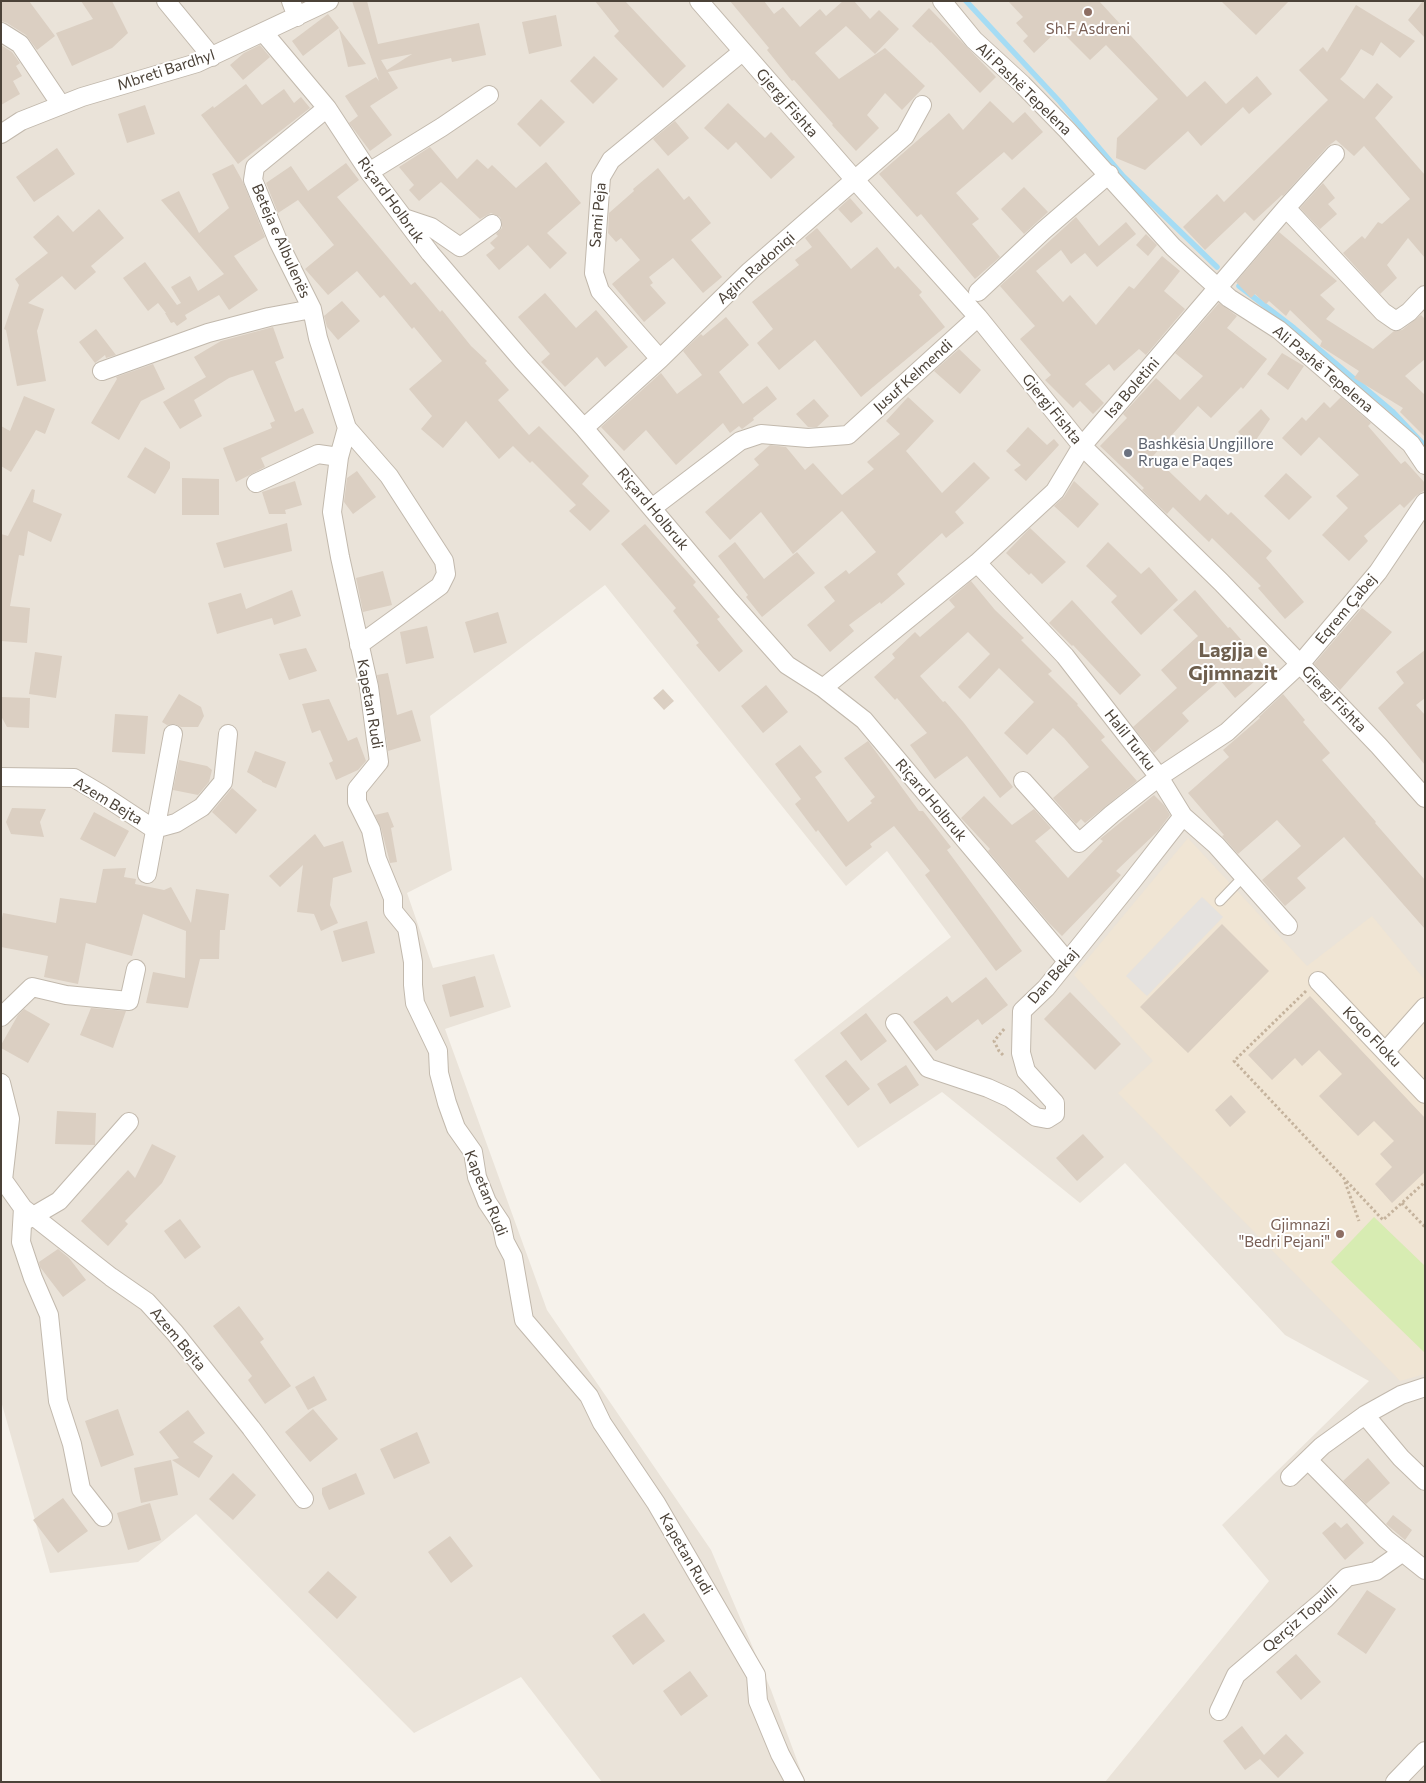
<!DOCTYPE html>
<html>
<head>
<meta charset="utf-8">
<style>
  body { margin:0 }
  #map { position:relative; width:1426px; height:1783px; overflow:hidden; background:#f6f2eb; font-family:Commissioner,sans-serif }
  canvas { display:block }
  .frame { position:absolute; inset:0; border:2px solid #4b4238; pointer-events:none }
</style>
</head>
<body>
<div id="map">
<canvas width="1426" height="1783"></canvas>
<div class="frame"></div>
</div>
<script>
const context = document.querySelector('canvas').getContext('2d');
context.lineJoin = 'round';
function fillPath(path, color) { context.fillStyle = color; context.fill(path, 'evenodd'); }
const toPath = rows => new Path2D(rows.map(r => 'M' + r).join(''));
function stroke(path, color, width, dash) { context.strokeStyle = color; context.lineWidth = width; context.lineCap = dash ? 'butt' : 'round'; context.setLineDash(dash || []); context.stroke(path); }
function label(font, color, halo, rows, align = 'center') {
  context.font = font + ' Commissioner,sans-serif'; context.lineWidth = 4; context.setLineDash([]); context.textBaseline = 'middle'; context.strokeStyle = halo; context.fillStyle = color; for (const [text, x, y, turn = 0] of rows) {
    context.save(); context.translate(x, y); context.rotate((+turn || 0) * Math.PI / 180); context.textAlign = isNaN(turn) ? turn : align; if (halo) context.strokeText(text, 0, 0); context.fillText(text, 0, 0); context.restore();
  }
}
const residential = toPath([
  [1,1,1425,1,1425,1782,1105,1782,1269,1581,1222,1525,1369,1381,1285,1335,1125,1163,1080,1203,942,1092,858,1148,794,1060,951,937,887,851,846,886,605,585,430,716,452,870,407,893,433,968,494,954,511,1007,445,1029,547,1310,711,1550,771,1690,805,1782,602,1782,521,1677,414,1733,196,1514,138,1562,50,1573,1,1401]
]);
const education = toPath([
  [1188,838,1307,966,1372,916,1425,980,1425,1374,1400,1381,1118,1093,1153,1061,1074,975]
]);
const green = toPath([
  [1374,1217,1425,1266,1425,1353,1331,1262]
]);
const parking = toPath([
  [1202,897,1223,917,1147,996,1126,976]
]);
const stream = toPath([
  [966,1,1060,102,1123,176,1217,267],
  [1239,286,1294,328,1392,411,1425,446]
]);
const building = toPath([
  [1,1,29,1,55,36,37,50,26,35,7,23,1,21],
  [81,1,112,1,128,33,112,48,72,66,56,33,93,19],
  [352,1,367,1,378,44,479,23,486,55,452,62,451,58,388,72,398,88,370,106,392,135,370,151,349,123,358,116,345,96,376,77,379,81],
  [412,54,387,70,381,60],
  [595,1,625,1,686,66,663,88,614,36,619,31],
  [730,1,764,1,774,14,783,7,800,27,820,9,826,16,843,1,854,1,870,19,879,10,899,29,875,54,846,26,815,53,839,79,885,48,925,86,902,110,885,93,867,115,879,128,856,151,832,125,833,124,794,80,792,81,767,50,769,48],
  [1008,1,1099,1,1187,97,1205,81,1226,104,1257,76,1272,94,1249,114,1243,107,1201,146,1188,131,1145,170,1116,158,1117,138,1158,99,1106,45,1090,60,1059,29,1034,53,1023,41,1028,36,1016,23,1023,17],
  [1221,1,1289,1,1256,35],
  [1423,1,1425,1,1425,38,1408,20],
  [1356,5,1415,41,1400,58,1381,42,1373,56,1361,49,1345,74,1340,79,1364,99,1377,83,1393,97,1375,118,1425,175,1425,258,1408,238,1387,265,1397,278,1380,294,1343,253,1362,236,1365,239,1378,222,1382,224,1410,199,1364,146,1354,156,1336,140,1327,147,1283,196,1282,195,1254,221,1245,212,1205,250,1183,227,1217,194,1224,202,1328,100,1299,70,1323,47,1327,52],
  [929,8,996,77,980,93,931,42,930,43,912,26],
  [328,14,339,28,303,56,292,41],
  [556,15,562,46,529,54,522,22],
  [339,29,366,64,348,67],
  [1,45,12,52,20,63,16,66,22,76,13,81,20,94,1,105],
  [260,45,270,57,243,80,230,65,244,53],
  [594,56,618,79,593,104,570,81],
  [246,84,262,105,284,89,294,103,301,97,310,108,238,164,201,115,213,106,214,108],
  [541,99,565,122,540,147,517,124],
  [990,101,1013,123,1025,112,1043,132,1012,160,1004,152,956,193,979,219,972,224,1000,257,975,279,921,214,917,217,879,174,949,113,963,130],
  [728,103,765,138,771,132,795,157,771,179,736,142,728,150,704,128],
  [145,105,155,134,127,143,118,114],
  [675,121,689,138,668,156,653,139],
  [430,147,457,179,477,159,488,169,492,165,516,188,546,162,581,203,547,233,567,253,550,269,528,245,499,270,486,255,495,248,490,243,498,236,496,234,502,228,502,222,500,217,491,213,480,219,441,182,419,201,409,190,414,185,399,167],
  [57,148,75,174,34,202,16,177],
  [346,163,359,180,337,197,411,285,415,282,440,312,442,310,471,346,487,361,485,363,509,390,498,400,529,435,539,426,589,476,582,484,610,511,590,531,569,511,576,505,532,461,530,463,513,446,499,459,466,421,443,448,421,429,432,416,409,389,442,361,414,327,412,329,384,295,380,298,357,271,328,295,305,269,334,245,298,200,278,213,266,183,291,166,308,191],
  [233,164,243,182,265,237,234,256,258,290,229,310,219,295,185,315,187,319,177,326,174,322,171,323,165,313,166,313,158,303,148,311,123,278,145,262,177,305,181,303,171,287,190,276,198,291,224,274,161,200,179,191,199,233,229,208,212,174],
  [658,168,684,200,689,196,711,223,691,240,722,277,703,293,673,258,649,277,653,283,650,285,666,303,644,322,612,284,640,260,621,238,616,242,608,233,609,213,634,191,633,189],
  [1323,183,1335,198,1328,204,1337,214,1320,229,1300,208],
  [1024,187,1048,212,1024,234,1001,209],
  [850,198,863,213,851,223,838,209],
  [99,209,124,238,91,266,96,272,75,290,62,276,28,303,44,309,37,331,46,381,17,386,6,330,4,329,19,285,15,279,48,253,33,237,58,215,73,232],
  [1076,217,1099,246,1126,222,1136,234,1097,267,1085,253,1071,264,1061,250,1036,271,1063,302,1070,295,1096,325,1129,286,1134,289,1162,256,1180,271,1164,291,1185,309,1146,355,1139,349,1114,371,1109,364,1085,384,1104,403,1093,414,1080,401,1073,408,1045,380,1051,375,1020,339,1035,326,1000,286],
  [817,228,851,269,877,247,895,269,898,266,922,292,919,295,945,327,861,397,815,340,779,370,757,343,773,329,752,302,799,265,795,260,812,247,805,238],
  [1279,232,1337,281,1320,295,1335,309,1326,319,1373,349,1394,331,1402,330,1421,315,1425,319,1425,359,1405,376,1425,395,1425,437,1400,412,1403,408,1354,378,1359,371,1320,346,1322,341,1290,310,1286,316,1269,301,1266,304,1255,294,1251,298,1236,282],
  [1146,234,1157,245,1148,256,1136,245],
  [545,293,576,328,596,310,628,347,605,367,597,357,565,387,541,362,550,354,518,317],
  [342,301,360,321,338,340,327,327,324,316],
  [1219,303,1237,316,1227,328,1267,359,1243,389,1241,387,1211,418,1198,406,1153,456,1200,501,1206,494,1228,515,1231,512,1272,551,1266,558,1304,602,1285,619,1258,588,1261,586,1212,538,1209,542,1173,507,1167,514,1142,490,1144,488,1100,446,1127,418,1123,414,1156,378,1180,400,1203,376,1175,353],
  [726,317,749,345,719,372,743,404,767,386,777,399,753,418,754,420,742,429,739,426,730,433,723,423,676,465,646,430,624,451,601,427,661,373,677,394,702,375,683,351,701,334,703,336],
  [273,327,284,358,275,362,295,412,303,408,314,433,261,458,265,467,236,482,223,448,272,428,270,423,275,421,253,370,229,378,194,400,202,416,180,429,163,402,206,377,194,357,221,341],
  [96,329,116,355,106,358,105,355,95,363,79,342],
  [959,349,981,370,960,394,934,371],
  [1282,353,1304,366,1288,390,1267,374],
  [153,364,165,389,141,401,119,440,91,423,117,379,116,377],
  [24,396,55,409,45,434,36,430,11,472,1,466,1,426,10,431],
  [908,397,934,421,906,451,942,493,974,462,990,478,955,512,964,523,946,538,942,533,897,574,905,584,881,604,880,602,849,625,854,631,830,652,807,625,835,601,824,587,846,570,849,574,876,552,842,511,793,554,761,512,730,540,705,512,759,465,754,459,770,445,786,447,805,470,813,463,842,495,874,469,867,462,900,434,886,421],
  [1341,397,1371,423,1368,426,1401,464,1405,461,1425,483,1425,490,1416,496,1404,508,1400,504,1364,536,1368,541,1349,561,1322,535,1348,508,1336,496,1359,475,1319,437,1301,456,1282,438,1302,417,1306,421,1324,402,1330,408],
  [814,399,829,416,817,427,808,427,796,414],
  [1261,409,1270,419,1252,446,1238,432],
  [1028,427,1047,445,1054,439,1059,445,1026,481,1014,470,1021,465,1006,451],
  [145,447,170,462,170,468,155,494,127,477],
  [357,471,376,497,353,514,344,502,347,478],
  [1286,473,1312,497,1289,520,1264,496],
  [182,478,219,479,219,515,182,515],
  [295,481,302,505,285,510,286,514,269,514,262,492],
  [1074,481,1099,504,1078,528,1054,506,1064,497],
  [32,489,35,490,33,502,62,514,51,542,28,531,24,556,19,555,10,606,30,608,27,643,1,641,1,534,8,536],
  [287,523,292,551,224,568,216,543],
  [645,524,696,582,693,585,720,617,717,619,743,651,719,672,696,645,699,643,673,611,676,608,621,544],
  [1030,528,1066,562,1042,584,1031,573,1029,575,1006,553],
  [735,542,764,579,797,552,815,573,762,617,746,597,748,595,718,556],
  [1108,542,1141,574,1149,567,1178,600,1141,635,1111,602,1117,596,1086,566],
  [383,571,392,605,363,612,356,578],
  [971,581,995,610,1024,638,1021,640,1052,671,1048,674,1078,704,1077,705,1105,737,1101,740,1137,781,1085,823,1081,819,1076,824,1053,798,1089,767,1064,738,1053,728,1027,755,1004,733,1034,702,999,668,970,699,958,687,990,654,968,632,920,676,943,702,945,701,964,723,1013,787,1000,798,967,756,935,779,910,745,927,733,897,698,895,700,874,677,895,658,892,654,915,632,920,637,955,607,949,600],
  [292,590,301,616,274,625,272,618,217,634,208,603,241,593,246,609],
  [1195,590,1228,628,1230,627,1268,670,1235,698,1220,680,1182,713,1189,721,1154,753,1133,727,1177,688,1161,670,1198,636,1173,610],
  [1072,600,1141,675,1120,695,1073,645,1072,646,1049,623],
  [1362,608,1392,632,1340,690,1314,664],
  [498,612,507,643,474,653,465,622],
  [427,626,434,658,406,664,400,632],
  [306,648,317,671,289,680,279,654],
  [1425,650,1425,698,1416,705,1425,715,1425,765,1378,708,1404,683,1396,672],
  [35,652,62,656,56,698,29,694],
  [388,673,397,715,412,710,421,741,388,751,377,675],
  [766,685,788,712,763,733,741,706],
  [663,689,674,701,664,710,653,698],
  [179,694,201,707,204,716,198,727,181,727,175,724,167,725,162,722],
  [1283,694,1305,720,1303,722,1330,753,1322,760,1376,822,1375,823,1425,880,1425,929,1344,837,1297,878,1306,888,1285,906,1262,880,1301,846,1277,820,1238,854,1222,836,1224,835,1188,793,1229,757,1223,750,1260,718,1259,717],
  [1,697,30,698,29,728,7,727,1,716],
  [329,699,348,741,357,737,366,761,358,770,336,780,329,763,333,761,320,730,312,733,302,704],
  [115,714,148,716,145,754,112,752],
  [868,741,919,811,923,811,951,847,947,850,1022,951,996,971,925,875,930,871,894,826,870,844,872,847,846,867,818,830,816,832,795,804,801,799,775,764,800,745,822,772,815,777,848,822,872,803,870,801,875,797,844,758],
  [255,751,286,762,276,788,262,782,262,781,247,772],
  [179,760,207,766,212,770,209,782,198,795,173,790],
  [232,788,257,810,236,834,212,812],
  [1154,795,1164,805,1170,815,1158,831,1116,871,1121,875,1062,936,1048,922,988,851,990,849,961,818,984,796,1012,825,1034,809,1051,828,1035,841,1068,878,1103,841,1100,839],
  [12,808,46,809,40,822,44,837,11,834,6,822],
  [94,812,129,831,115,857,80,839],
  [388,812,394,827,391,828,397,862,390,863,381,828,375,815],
  [315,834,324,847,343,841,352,872,333,878,330,905,338,923,321,931,314,914,297,912,303,865,280,887,269,876],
  [126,868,124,877,136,879,135,884,164,890,171,887,191,923,196,889,229,894,225,930,220,930,219,959,200,959,188,1008,146,1003,153,972,185,978,186,931,143,914,132,956,86,943,78,984,44,977,48,956,1,947,1,923,3,913,56,923,60,898,96,903,103,869],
  [367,921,375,953,342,962,333,931],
  [1222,924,1269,971,1188,1053,1140,1007],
  [475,976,484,1007,450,1017,442,985],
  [986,977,1008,1005,982,1025,978,1019,936,1051,913,1022,947,996,952,1003],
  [1070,992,1121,1044,1095,1070,1044,1019],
  [1310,996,1425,1118,1425,1172,1392,1203,1375,1184,1392,1167,1380,1154,1394,1141,1374,1121,1358,1136,1319,1096,1342,1074,1319,1050,1302,1066,1295,1058,1272,1080,1248,1055],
  [91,1008,126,1011,113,1048,80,1035],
  [24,1009,50,1024,28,1063,1,1048,1,1045,18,1015],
  [866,1013,887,1041,861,1061,840,1033],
  [846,1060,870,1089,848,1106,825,1076],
  [906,1065,919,1085,890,1104,877,1084],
  [1231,1095,1246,1112,1230,1127,1215,1110],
  [57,1111,96,1113,95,1145,55,1144],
  [1083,1134,1104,1157,1077,1181,1056,1158],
  [152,1144,176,1156,162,1183,125,1221,128,1224,108,1246,81,1221,128,1170,135,1178],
  [180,1219,201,1247,185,1259,164,1231],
  [58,1249,69,1258,86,1280,63,1297,40,1267,39,1262],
  [239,1306,264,1339,260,1342,291,1386,265,1404,248,1380,252,1376,213,1326],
  [314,1376,327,1400,308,1410,295,1387],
  [118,1409,134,1455,101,1467,85,1421],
  [313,1409,338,1439,310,1462,285,1432],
  [188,1410,205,1433,193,1442,213,1456,199,1478,172,1460,179,1458,159,1432],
  [417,1432,430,1463,394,1479,380,1449],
  [1368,1458,1390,1483,1366,1504,1343,1481],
  [171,1460,178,1495,141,1503,134,1468],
  [233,1473,256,1495,233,1520,209,1499],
  [356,1473,365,1494,329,1510,322,1494,322,1488],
  [63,1498,88,1531,58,1553,33,1520],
  [150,1503,161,1540,128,1550,117,1513],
  [1393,1515,1412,1530,1405,1540,1386,1524],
  [1335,1522,1341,1528,1347,1523,1364,1543,1345,1560,1322,1533],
  [450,1536,473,1566,451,1583,428,1552],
  [328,1571,357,1597,337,1619,308,1592],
  [1367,1590,1396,1609,1366,1654,1337,1634],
  [644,1613,665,1641,633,1665,612,1636],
  [1296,1654,1321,1682,1301,1700,1276,1672],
  [690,1671,708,1696,681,1716,663,1691],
  [1242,1726,1264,1755,1286,1734,1304,1753,1278,1778,1260,1759,1245,1770,1223,1741]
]);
const path = toPath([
  [1306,991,1234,1061,1383,1220,1425,1182],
  [1003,1055,999,1051,994,1041,1005,1028],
  [1345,1182,1359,1221],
  [1402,1203,1425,1227]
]);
const service = toPath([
  [1220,901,1244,876]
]);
const minor = toPath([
  [166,1,212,57],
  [291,1,297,17],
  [699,1,855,180,978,317,1082,446,1221,582,1379,746,1425,798],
  [942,1,974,40,1022,84,1067,130,1173,247,1229,298,1279,330,1411,444,1425,465],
  [1,32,20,44,61,105],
  [264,33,327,108,369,172,430,253,522,360,584,428,730,601,787,665,823,688,864,720,1067,961],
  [327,108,255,167,253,180,278,241,312,309,318,338,347,428,339,457,332,512,340,557,369,687,379,762,357,789,357,802,371,830,377,859,393,898,393,911,407,928,413,962,413,985,415,1003,438,1051,439,1073,447,1103,456,1128,473,1152,477,1177,487,1202,501,1223,505,1242,513,1257,524,1320,589,1396,602,1423,656,1503,756,1675,758,1701,780,1754,795,1782],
  [1,134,21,121,82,97,197,63,329,1],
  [369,172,442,127,489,95],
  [1286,208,1335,154],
  [404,218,431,227,460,247,492,224],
  [978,292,1043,231,1109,174],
  [660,359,600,291,594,273,601,177,611,160,742,52],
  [102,371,208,333,269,317,312,309],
  [347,428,389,476,444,561,446,574,440,586,359,645],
  [584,428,660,359,750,271,905,136,922,105],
  [256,483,318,454,339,457],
  [652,508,740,441,761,434,808,438,848,435,978,317],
  [977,563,1065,656,1159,777,1183,816,1216,845,1288,926],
  [823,688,977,563,1055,491,1082,446,1286,208,1383,312,1396,321,1409,312,1425,295],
  [1,777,74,778,101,794,154,829,176,823,202,807,223,782,228,734],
  [1023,781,1079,843,1112,814,1159,777,1227,732,1301,663,1378,572,1425,502],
  [147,874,173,734],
  [1318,981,1425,1094],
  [1,1017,32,987,66,995,129,1001,136,969],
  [895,1023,928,1068,988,1088,1010,1098,1036,1117,1047,1119,1055,1114,1055,1103,1026,1071,1021,1053,1022,1011,1046,988,1133,880,1183,816],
  [1386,1051,1425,1007],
  [1,1083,10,1119,3,1180,23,1208,111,1277,147,1302,175,1333,251,1428,304,1499],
  [23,1208,21,1242,33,1278,49,1315,58,1401,72,1444,81,1489,103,1517],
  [23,1222,59,1201,129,1122],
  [1365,1415,1401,1458,1425,1481],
  [1308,1460,1386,1539,1425,1570],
  [1290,1477,1322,1446,1365,1415,1401,1395,1425,1387],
  [1219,1711,1236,1675,1325,1599,1347,1577,1376,1571,1403,1552],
  [1395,1782,1425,1751]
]);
const markers = [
  [1088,12,5,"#8d6e63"],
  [1128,453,5,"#6b7280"],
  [1340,1234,5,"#8d6e63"]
];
const educationNames = [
  ["Sh.F Asdreni",1088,29],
  ["Gjimnazi",1330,1225,"right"],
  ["\"Bedri Pejani\"",1330,1242,"right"]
];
const streetNames = [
  ["Mbreti Bardhyl",166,70,-18],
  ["Ali Pashë Tepelena",1024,89,44],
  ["Gjergj Fishta",787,103,49],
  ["Riçard Holbruk",391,200,54],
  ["Sami Peja",598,215,-85],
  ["Beteja e Albulenës",281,241,66],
  ["Agim Radoniqi",756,268,-42],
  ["Ali Pashë Tepelena",1323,369,40],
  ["Jusuf Kelmendi",913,376,-42],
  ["Isa Boletini",1132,388,-49],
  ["Gjergj Fishta",1052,409,51],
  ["Riçard Holbruk",653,509,50],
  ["Eqrem Çabej",1346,609,-50],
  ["Gjergj Fishta",1334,699,46],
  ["Kapetan Rudi",370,704,80],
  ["Halil Turku",1130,740,52],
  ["Riçard Holbruk",931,800,50],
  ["Azem Bejta",108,801,31],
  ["Dan Bekaj",1053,976,-49],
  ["Koqo Floku",1372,1037,46],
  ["Kapetan Rudi",486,1193,68],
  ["Azem Bejta",178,1339,50],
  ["Kapetan Rudi",686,1554,60],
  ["Qerçiz Topulli",1300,1619,-41]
];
const worshipNames = [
  ["Bashkësia Ungjillore",1138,444],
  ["Rruga e Paqes",1138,461]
];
const districtNames = [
  ["Lagjja e",1233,650],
  ["Gjimnazit",1233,673]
];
fillPath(residential, '#eae3d9');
fillPath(education, '#f0e5d4');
fillPath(green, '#d7ecb2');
fillPath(parking, '#e5e2df');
stroke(stream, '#a5dcf4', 5.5);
fillPath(building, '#dbcfc2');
stroke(service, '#c2b9ad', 11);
stroke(minor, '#c2b9ad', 20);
stroke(path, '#c5b39d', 3, [2.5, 2.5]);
stroke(service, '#fff', 9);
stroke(minor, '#fff', 18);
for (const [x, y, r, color] of markers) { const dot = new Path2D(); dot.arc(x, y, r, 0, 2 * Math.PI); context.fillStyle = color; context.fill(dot); stroke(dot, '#fff', 2); }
label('15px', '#785e54', '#fff', educationNames);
label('15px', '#4b4238', '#fff', streetNames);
label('15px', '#5b616d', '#fff', worshipNames, 'left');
label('bold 20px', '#6e5f4e', '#fff', districtNames);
</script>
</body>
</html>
